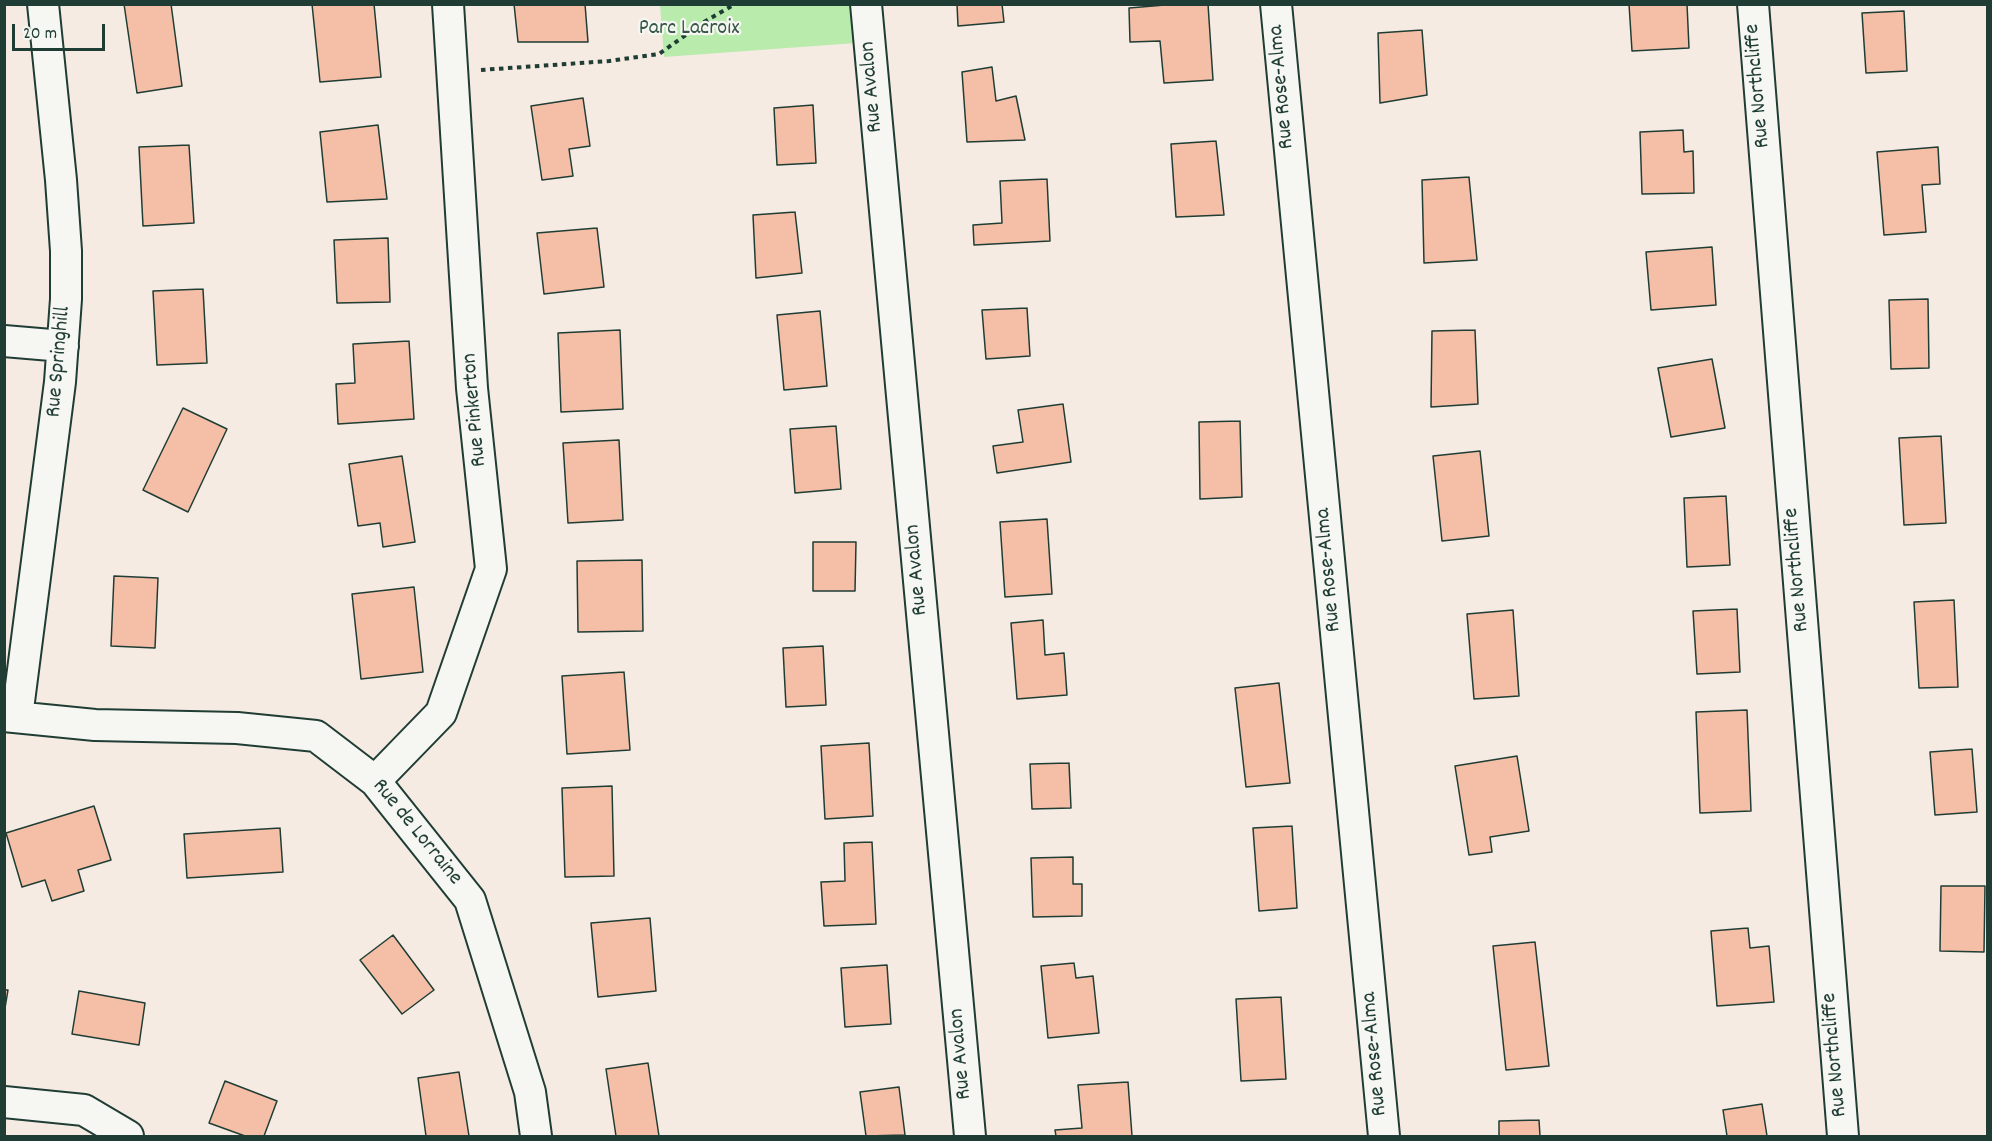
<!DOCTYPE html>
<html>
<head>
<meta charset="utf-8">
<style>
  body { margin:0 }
  #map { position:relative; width:1992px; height:1141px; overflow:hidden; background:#f6ebe3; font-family:Dekko,sans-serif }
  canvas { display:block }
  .frame { position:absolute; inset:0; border:6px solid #1f3d34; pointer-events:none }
  .scale { position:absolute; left:12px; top:24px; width:93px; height:27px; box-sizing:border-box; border:3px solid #1f3d34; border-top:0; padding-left:8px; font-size:18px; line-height:21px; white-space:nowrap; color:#1f3d34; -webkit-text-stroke:4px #f6f6f2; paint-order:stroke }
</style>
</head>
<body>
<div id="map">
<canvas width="1992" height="1141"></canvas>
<div class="frame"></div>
<div class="scale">20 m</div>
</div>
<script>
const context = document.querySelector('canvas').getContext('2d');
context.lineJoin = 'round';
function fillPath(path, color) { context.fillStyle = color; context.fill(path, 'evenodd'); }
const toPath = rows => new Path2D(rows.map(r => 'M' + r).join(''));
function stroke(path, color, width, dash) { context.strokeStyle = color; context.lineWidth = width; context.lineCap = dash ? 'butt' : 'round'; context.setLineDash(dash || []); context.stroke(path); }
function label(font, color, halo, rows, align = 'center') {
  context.font = font + ' Dekko,sans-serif'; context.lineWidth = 4.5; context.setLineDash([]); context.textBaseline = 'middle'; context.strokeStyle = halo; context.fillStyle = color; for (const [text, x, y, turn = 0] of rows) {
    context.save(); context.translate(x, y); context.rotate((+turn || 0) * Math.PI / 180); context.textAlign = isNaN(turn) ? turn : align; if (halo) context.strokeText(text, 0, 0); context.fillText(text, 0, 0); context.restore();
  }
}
const green = toPath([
  [660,5,853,5,856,43,664,57]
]);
const building = toPath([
  [124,4,171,4,182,86,137,93,124,4],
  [312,4,374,4,381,77,320,82,312,4],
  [514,4,585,4,588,42,518,42,514,4],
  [957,4,1002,4,1004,22,958,26,957,4],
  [1177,4,1208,4,1213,80,1164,83,1160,41,1130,42,1129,8,1177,4],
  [1629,4,1687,4,1689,48,1632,51,1629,4],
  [1904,11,1907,71,1866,73,1862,13,1904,11],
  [1422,30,1427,95,1380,103,1378,33,1422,30],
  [992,67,996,101,1016,96,1025,140,967,142,962,72,992,67],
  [583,98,590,146,569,149,573,176,542,180,531,106,583,98],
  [813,105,816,163,777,165,774,108,813,105],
  [378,125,387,199,327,202,320,132,378,125],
  [1683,130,1684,152,1693,151,1694,193,1642,194,1640,132,1683,130],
  [1216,141,1224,215,1176,217,1171,144,1216,141],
  [189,145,194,223,143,226,139,147,189,145],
  [1938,147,1940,184,1922,185,1926,232,1884,235,1877,152,1938,147],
  [1469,177,1477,260,1424,263,1422,180,1469,177],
  [1047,179,1050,241,974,245,973,225,1002,223,1000,181,1047,179],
  [795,212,802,273,756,278,753,215,795,212],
  [597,228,604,287,544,294,537,233,597,228],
  [388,238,390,302,337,303,334,240,388,238],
  [1712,247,1716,305,1651,310,1646,252,1712,247],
  [203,289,207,363,157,365,153,291,203,289],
  [1928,299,1929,368,1891,369,1889,300,1928,299],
  [1027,308,1030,356,986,359,982,310,1027,308],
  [820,311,827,386,784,390,777,315,820,311],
  [620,330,623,409,561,412,558,333,620,330],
  [1475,330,1478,404,1431,407,1432,331,1475,330],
  [409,341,414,419,338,424,336,384,355,383,353,344,409,341],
  [1712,359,1725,428,1671,437,1658,368,1712,359],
  [1063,404,1071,462,997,473,993,446,1023,442,1018,410,1063,404],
  [183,408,227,429,188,512,143,490,183,408],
  [1240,421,1242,497,1200,499,1199,422,1240,421],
  [836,426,841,489,795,493,790,429,836,426],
  [1941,436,1946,523,1904,525,1899,438,1941,436],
  [619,440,623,520,568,523,563,443,619,440],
  [1480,451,1489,536,1442,541,1433,456,1480,451],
  [402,456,415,542,383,547,380,523,358,526,349,464,402,456],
  [1726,496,1730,565,1687,567,1684,498,1726,496],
  [1047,519,1052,594,1005,597,1000,522,1047,519],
  [813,542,856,542,855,591,813,591,813,542],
  [642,560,643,631,578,632,577,561,642,560],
  [114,576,158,578,155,648,111,646,114,576],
  [414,587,423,672,361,679,352,594,414,587],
  [1954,600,1958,687,1919,688,1914,602,1954,600],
  [1737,609,1740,672,1697,674,1693,611,1737,609],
  [1513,610,1519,696,1474,699,1467,614,1513,610],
  [1043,620,1045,655,1064,653,1067,695,1017,699,1011,623,1043,620],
  [823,646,826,705,786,707,783,648,823,646],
  [624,672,630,750,567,754,562,676,624,672],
  [1279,683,1290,783,1246,787,1235,688,1279,683],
  [1747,710,1751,811,1700,813,1696,712,1747,710],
  [869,743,873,816,825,819,821,746,869,743],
  [1972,749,1977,812,1935,815,1930,752,1972,749],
  [1517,756,1529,831,1490,837,1492,852,1469,855,1455,766,1517,756],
  [1069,763,1071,808,1032,809,1030,764,1069,763],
  [612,786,614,876,565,877,562,788,612,786],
  [94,806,111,860,78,870,84,891,52,901,45,880,22,887,6,833,94,806],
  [1292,826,1297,908,1259,911,1253,828,1292,826],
  [280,828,283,872,187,878,184,834,280,828],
  [872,842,876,924,824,926,821,882,845,881,844,843,872,842],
  [1073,857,1073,884,1082,884,1082,916,1033,917,1031,858,1073,857],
  [1941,886,1985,886,1984,952,1940,951,1941,886],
  [650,918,656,991,598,997,591,923,650,918],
  [1748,928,1750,948,1769,946,1774,1002,1717,1006,1711,931,1748,928],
  [393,935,434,990,402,1014,360,960,393,935],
  [1535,942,1549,1066,1506,1070,1493,946,1535,942],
  [1074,963,1076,978,1093,976,1099,1033,1048,1038,1041,966,1074,963],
  [887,965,891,1024,845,1027,841,968,887,965],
  [4,990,8,990,4,1014,4,990],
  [79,991,145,1003,139,1045,72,1034,79,991],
  [1281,997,1286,1079,1241,1081,1236,999,1281,997],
  [648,1063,659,1136,616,1136,606,1069,648,1063],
  [459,1072,469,1136,426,1136,418,1078,459,1072],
  [225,1081,277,1101,264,1136,245,1136,209,1123,225,1081],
  [1128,1082,1132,1136,1056,1136,1055,1130,1082,1128,1078,1085,1128,1082],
  [899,1087,905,1135,866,1136,860,1092,899,1087],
  [1762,1104,1767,1136,1727,1136,1723,1110,1762,1104],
  [1539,1120,1540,1136,1499,1136,1499,1121,1539,1120]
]);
const path = toPath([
  [481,70,609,61,659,54,704,22,735,4]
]);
const minor = toPath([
  [866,4,970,1136],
  [1276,4,1384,1136],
  [1753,4,1843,1136],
  [4,341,63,346],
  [4,716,95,725,237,728,316,736,375,781,470,900,530,1092,536,1136],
  [17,717,60,382,66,299,66,251,61,180,43,4],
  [375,781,441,713,491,569,472,388,448,4],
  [4,1102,84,1110,128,1136]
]);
const parkNames = [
  ["Parc Lacroix",689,30]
];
const streetNames = [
  ["Rue Northcliffe",1759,86,-95],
  ["Rue Avalon",873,87,-95],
  ["Rue Rose-Alma",1283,87,-95],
  ["Rue Springhill",60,362,-85],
  ["Rue Pinkerton",476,410,-95],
  ["Rue Avalon",918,570,-95],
  ["Rue Rose-Alma",1330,570,-95],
  ["Rue Northcliffe",1798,570,-95],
  ["Rue de Lorraine",416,833,51],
  ["Rue Avalon",962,1054,-95],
  ["Rue Rose-Alma",1376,1054,-95],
  ["Rue Northcliffe",1836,1055,-95]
];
fillPath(green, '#b8ebac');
fillPath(building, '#f5bfa7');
stroke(building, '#1f3d34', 1.5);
stroke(minor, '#1f3d34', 34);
stroke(path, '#1f3d34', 4, [4.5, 4.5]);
stroke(minor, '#f6f6f2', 30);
label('22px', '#365746', '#f6f6f2', parkNames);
label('22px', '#1f3d34', '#f6f6f2', streetNames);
</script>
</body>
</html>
